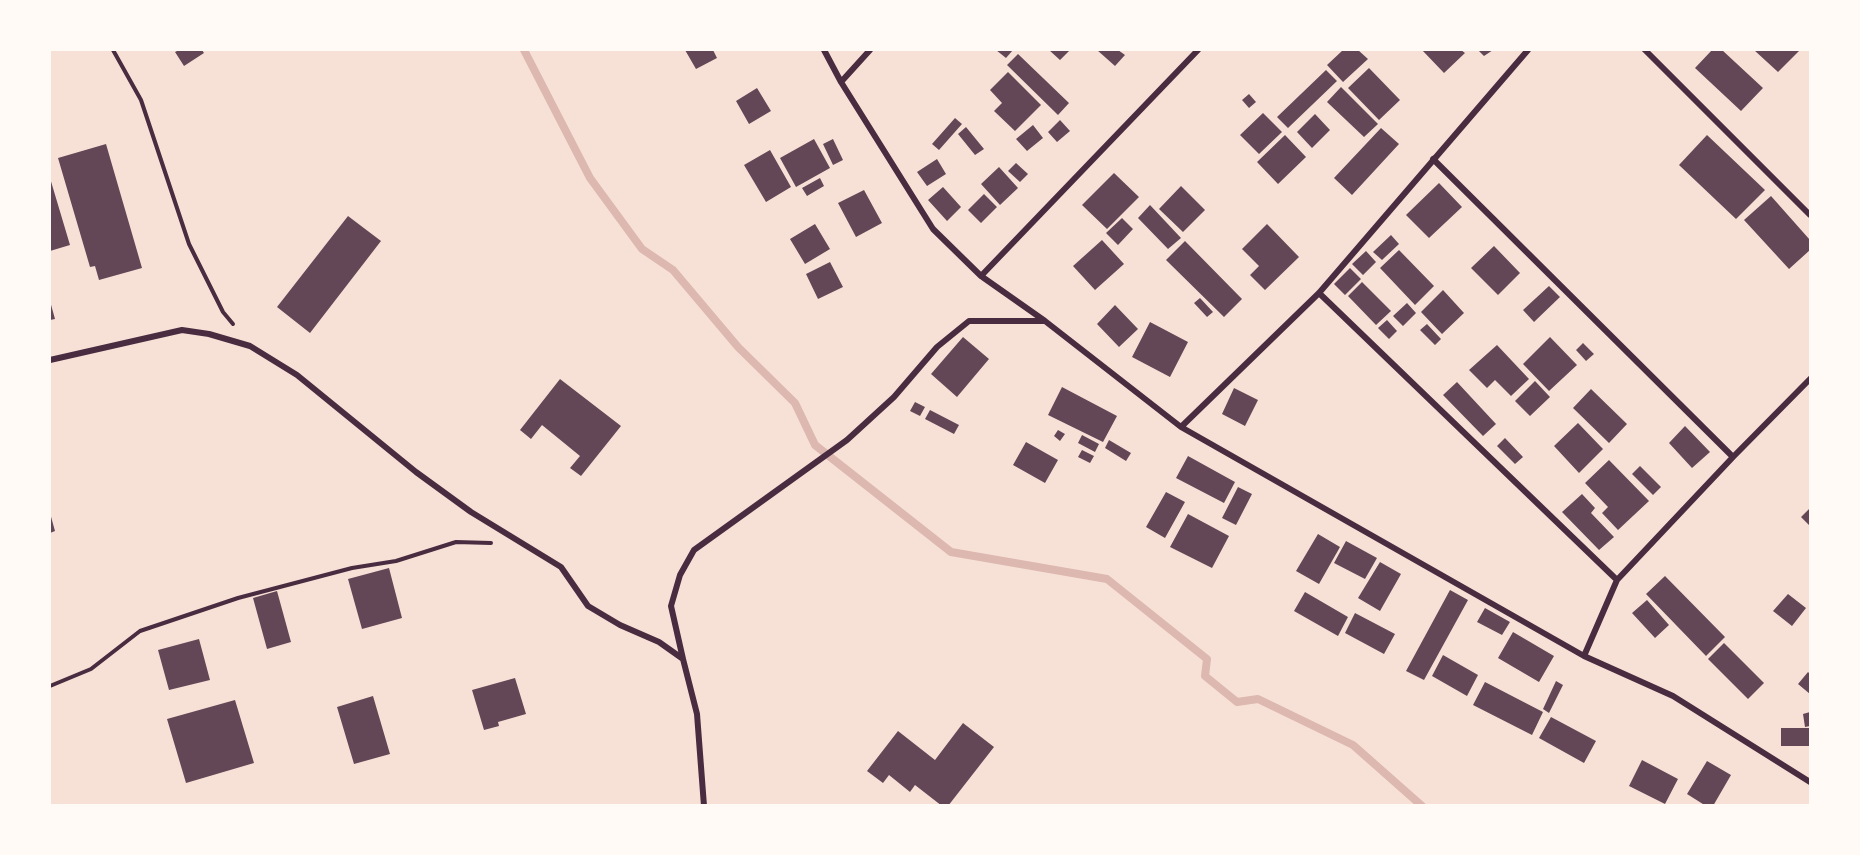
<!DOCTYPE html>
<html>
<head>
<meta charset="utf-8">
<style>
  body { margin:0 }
  #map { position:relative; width:1860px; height:855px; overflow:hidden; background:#f7e1d7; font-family:"Titillium Web",sans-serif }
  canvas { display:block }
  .frame { position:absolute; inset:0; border:51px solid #fffaf5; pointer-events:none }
</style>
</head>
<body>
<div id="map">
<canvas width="1860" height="855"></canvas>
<div class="frame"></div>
</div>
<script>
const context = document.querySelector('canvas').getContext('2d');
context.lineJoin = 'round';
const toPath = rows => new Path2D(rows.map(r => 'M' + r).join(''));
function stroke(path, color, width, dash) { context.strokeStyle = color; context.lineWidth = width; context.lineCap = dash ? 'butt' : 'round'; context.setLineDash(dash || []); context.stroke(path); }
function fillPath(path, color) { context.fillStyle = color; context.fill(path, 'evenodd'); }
const stream = toPath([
  [524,50,590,178,642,249,673,270,738,347,795,403,815,445,951,552,1107,579,1207,659,1205,676,1237,702,1258,699,1353,745,1422,806]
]);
const building = toPath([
  [179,50,202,50,204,53,184,66,175,52],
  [685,50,713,50,717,58,696,69],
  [996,50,1013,50,1006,58],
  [1049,50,1070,50,1060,60],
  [1097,50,1118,50,1125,55,1115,66],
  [1343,50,1358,50,1368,59,1343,82,1327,65],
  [1422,50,1461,50,1465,53,1444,73],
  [1478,50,1493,50,1484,56],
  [1712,50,1722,50,1763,88,1741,111,1695,68],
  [1754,50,1800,50,1778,72],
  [1018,54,1069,103,1058,115,1007,65],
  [1369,68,1400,100,1379,120,1348,88],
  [1326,70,1337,81,1288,128,1277,117],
  [1008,72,1041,105,1015,131,994,111,1002,103,990,90],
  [1341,87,1378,124,1364,137,1327,102],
  [757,88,771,111,749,124,736,101],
  [1249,94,1256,102,1249,108,1242,100],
  [1263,113,1282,132,1259,154,1240,135],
  [1315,114,1330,130,1312,148,1297,132],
  [955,118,962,124,939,150,932,144],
  [1060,120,1070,131,1057,142,1048,132],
  [1033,125,1043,138,1027,151,1016,139],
  [966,127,984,149,975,155,958,134],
  [1381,128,1399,144,1352,195,1334,178],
  [1285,135,1306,157,1278,184,1257,162],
  [1707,135,1765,190,1736,219,1679,165],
  [814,139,830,168,796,187,780,158],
  [833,139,843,160,833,165,823,144],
  [106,144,142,268,99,280,95,266,90,267,58,158],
  [770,150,791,187,766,202,744,165],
  [937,159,946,174,927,186,917,172],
  [1016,163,1028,174,1020,182,1008,171],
  [999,167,1018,188,1000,205,981,184],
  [1114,173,1139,197,1107,229,1082,205],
  [50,178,70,245,50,251],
  [820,178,824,186,807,196,802,188],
  [1439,183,1462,207,1429,238,1406,215],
  [1181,186,1205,210,1183,232,1159,209],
  [943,187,961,207,947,221,928,200],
  [864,190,882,223,856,237,838,203],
  [984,194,997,207,981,223,968,210],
  [1771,196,1810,240,1810,250,1789,269,1744,220],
  [1150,205,1181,238,1168,249,1138,218],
  [348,216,381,241,310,333,277,307],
  [1122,218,1133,229,1118,245,1106,233],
  [815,224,830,249,805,264,790,239],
  [1267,224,1299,257,1265,290,1250,275,1259,266,1242,249],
  [1391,235,1399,244,1382,260,1373,252],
  [1102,240,1124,264,1095,290,1073,266],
  [1185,241,1242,299,1224,317,1166,260],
  [1494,246,1520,273,1498,295,1471,268],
  [1399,250,1434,286,1415,305,1380,268],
  [1366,251,1376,262,1363,275,1352,264],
  [830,262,843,287,818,299,806,274],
  [1350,268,1361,279,1345,295,1334,284],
  [1362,282,1391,311,1376,325,1348,296],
  [1549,286,1560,297,1534,322,1523,310],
  [1443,290,1464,313,1442,334,1421,312],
  [1200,298,1213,312,1207,317,1194,303],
  [50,301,55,319,50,320],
  [1407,303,1416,313,1403,326,1393,316],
  [1115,305,1138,329,1119,347,1097,324],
  [1387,320,1397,331,1389,339,1378,328],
  [1150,322,1188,342,1170,377,1132,357],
  [1427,324,1441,339,1435,345,1420,330],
  [963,337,989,359,957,397,931,374],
  [1550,337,1577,365,1549,391,1523,364],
  [1583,343,1594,354,1586,361,1576,350],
  [1497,345,1529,379,1511,396,1495,380,1487,388,1469,370],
  [560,379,621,426,581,476,570,468,580,456,542,425,531,439,520,430],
  [1535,381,1550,397,1530,416,1515,401],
  [1457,382,1496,424,1483,436,1443,395],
  [1062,387,1117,416,1103,442,1048,415],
  [1234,388,1258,400,1245,426,1222,414],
  [1591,389,1627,424,1609,443,1573,408],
  [915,402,925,407,920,416,910,411],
  [930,410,959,425,954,434,925,419],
  [1578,423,1603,449,1579,473,1554,446],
  [1685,426,1710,452,1692,468,1669,443],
  [1058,430,1065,434,1060,441,1054,436],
  [1082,435,1099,444,1095,452,1078,443],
  [1505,438,1523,457,1515,464,1497,446],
  [1109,440,1131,453,1126,461,1105,448],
  [1026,442,1058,460,1045,483,1013,465],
  [1082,450,1094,456,1090,463,1078,457],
  [1188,456,1235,482,1224,503,1176,478],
  [1609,460,1649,501,1618,530,1602,513,1608,507,1585,483],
  [1640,466,1661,487,1653,495,1632,474],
  [1238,487,1252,494,1236,525,1222,518],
  [1166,492,1185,502,1165,538,1146,527],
  [1582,494,1595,508,1591,513,1614,537,1599,550,1562,512],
  [1810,508,1810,526,1801,517],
  [50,513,55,531,50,533],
  [1188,514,1229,536,1212,568,1170,547],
  [1318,534,1340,547,1319,584,1296,571],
  [1346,541,1377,558,1365,579,1334,563],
  [1380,562,1401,574,1380,611,1358,598],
  [389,568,402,618,362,629,348,579],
  [1665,576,1725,637,1706,656,1646,594],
  [1450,590,1468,600,1424,680,1406,671],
  [277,591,291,642,267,649,253,598],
  [1305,592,1348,617,1338,636,1294,611],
  [1788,594,1806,608,1792,626,1773,611],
  [1647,600,1669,625,1655,638,1632,613],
  [1485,608,1510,622,1502,635,1477,622],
  [1355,613,1395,634,1384,654,1345,633],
  [1513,632,1554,656,1539,682,1498,658],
  [199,639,210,680,169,690,158,650],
  [1724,643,1764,683,1748,699,1708,659],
  [1443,655,1478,675,1467,696,1432,676],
  [1808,672,1810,674,1810,694,1798,684],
  [515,678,526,714,498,722,499,726,484,730,472,690],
  [1556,681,1563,685,1549,713,1543,709],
  [1485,682,1543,712,1532,735,1473,705],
  [373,696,390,754,354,764,337,707],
  [235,700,254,763,186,783,167,719],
  [1810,712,1810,726,1805,727,1803,714],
  [1551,717,1596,741,1584,763,1539,738],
  [963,723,994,747,948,806,942,806,915,785,910,792,889,775,883,783,867,771,898,731,935,760],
  [1781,728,1810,728,1810,746,1781,746],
  [1642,760,1678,779,1665,804,1629,786],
  [1707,761,1731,775,1713,806,1706,806,1687,794]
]);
const path = toPath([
  [113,50,141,100,189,244,223,312,233,324],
  [50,686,91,669,140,631,238,598,352,568,396,561,456,542,491,543]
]);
const minor = toPath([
  [824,50,841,82,933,229,981,276,1045,321,1181,427,1584,656,1673,696,1810,782],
  [1645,50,1810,215],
  [841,82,870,50],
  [1433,159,1733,457],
  [981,276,1198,50],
  [1319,293,1617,580],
  [50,360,182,330,209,334,250,346,297,375,416,472,471,512,561,567,588,606,620,625,659,642,683,659,697,714,704,806],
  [1181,427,1319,293,1528,50],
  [1584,656,1617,580,1733,457,1810,379],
  [683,659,671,606,680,575,694,550,847,440,894,397,937,347,969,321,1043,321]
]);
stroke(stream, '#dcb8b0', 8);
fillPath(building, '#644757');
stroke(path, '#4a2c40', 4);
stroke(minor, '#4a2c40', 6);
</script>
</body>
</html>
